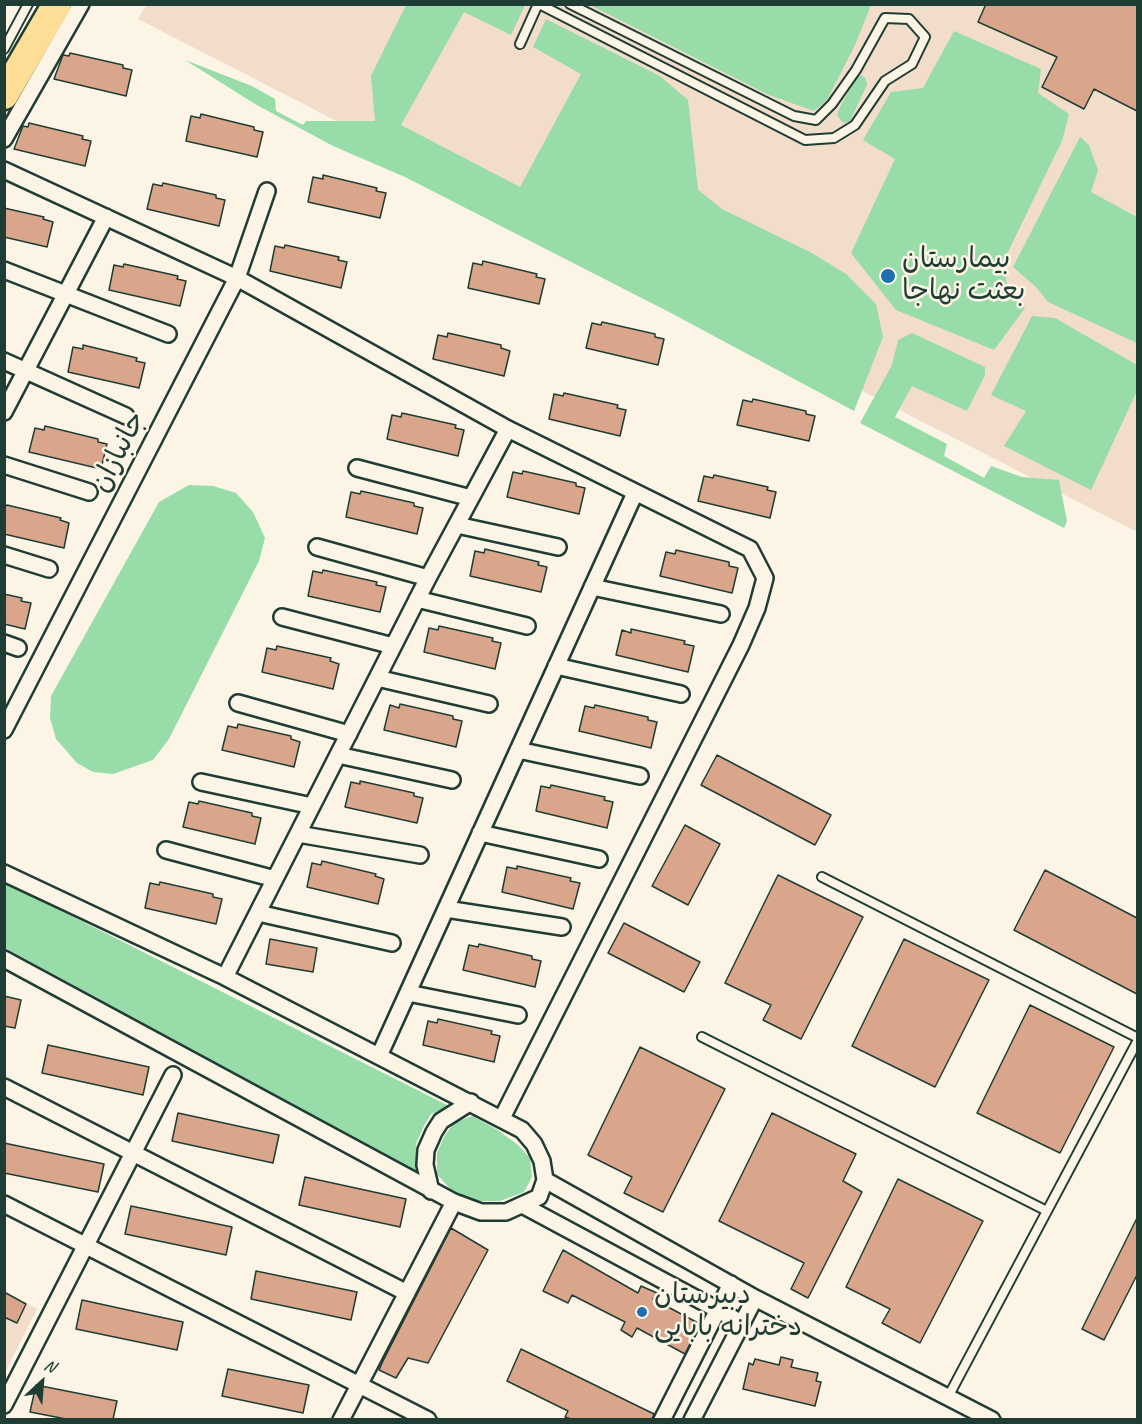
<!DOCTYPE html>
<html>
<head>
<meta charset="utf-8">
<style>
  body { margin:0 }
  #map { position:relative; width:1142px; height:1424px; overflow:hidden; background:#fcf5e5; font-family:Caveat,sans-serif }
  canvas { display:block }
  .frame { position:absolute; inset:0; border:6px solid #1f3d34; pointer-events:none }
  .north { position:absolute; left:12px; top:1352px; width:60px; height:60px; -webkit-text-stroke:4px #fcf5e5; paint-order:stroke; rotate:26deg; font-size:16px; font-weight:700; line-height:24px; text-align:center; color:#1f3d34 }
  .north::after { content:''; display:block; margin:auto; width:21px; height:27px; background:#1f3d34; clip-path:polygon(50% 0,100% 100%,50% 72%,0 100%) }
</style>
</head>
<body>
<div id="map">
<canvas width="1142" height="1424"></canvas>
<div class="frame"></div>
<div class="north">N</div>
</div>
<script>
const context = document.querySelector('canvas').getContext('2d');
context.lineJoin = 'round';
function fillPath(path, color) { context.fillStyle = color; context.fill(path, 'evenodd'); }
const toPath = rows => new Path2D(rows.map(r => 'M' + r).join(''));
function stroke(path, color, width, dash) { context.strokeStyle = color; context.lineWidth = width; context.lineCap = dash ? 'butt' : 'round'; context.setLineDash(dash || []); context.stroke(path); }
function label(font, color, halo, rows, align = 'center') {
  context.font = font + ' Caveat,"Playpen Sans Arabic",sans-serif'; context.lineWidth = 5; context.setLineDash([]); context.textBaseline = 'middle'; context.strokeStyle = halo; context.fillStyle = color; for (const [text, x, y, turn = 0] of rows) {
    context.save(); context.translate(x, y); context.rotate((+turn || 0) * Math.PI / 180); context.textAlign = isNaN(turn) ? turn : align; if (halo) context.strokeText(text, 0, 0); context.fillText(text, 0, 0); context.restore();
  }
}
const built = toPath([
  [147,4,1137,5,1137,532,138,19],
  [5,1292,37,1309,5,1373]
]);
const green = toPath([
  [406,5,525,5,511,35,464,12,401,125,520,187,581,74,533,47,546,19,660,76,688,100,698,190,722,209,812,253,846,274,876,304,883,337,854,411,669,312,405,177,333,146,255,104,185,60,252,86,275,99,276,111,303,125,306,121,375,121,371,76],
  [590,5,871,5,855,45,827,100,814,111,769,95],
  [954,31,1041,69,1038,93,1069,114,1062,141,1002,264,1009,292,1025,308,994,350,896,310,851,253,895,159,863,140,891,92,923,88],
  [861,75,866,79,867,85,850,121,843,123,837,115,839,109,855,80],
  [1080,137,1089,145,1098,170,1091,192,1137,217,1137,343,1048,302,1037,288,1013,267],
  [1032,316,1055,318,1137,365,1137,391,1091,490,1004,446,1026,411,991,395],
  [912,333,985,367,985,375,967,411,912,386,895,417,947,444,944,456,984,478,991,466,1022,477,1059,480,1067,521,1064,528,860,423,892,365,898,340],
  [189,485,213,486,236,493,253,512,265,538,259,561,169,739,153,760,113,774,93,772,77,763,56,739,50,718,51,696,159,502],
  [4,882,449,1106,431,1114,424,1126,416,1144,417,1174,5,948],
  [472,1116,496,1129,517,1144,530,1158,532,1177,524,1192,500,1201,475,1201,450,1189,437,1174,437,1153,445,1135,454,1123]
]);
const building = toPath([
  [986,4,1137,4,1137,111,1094,89,1084,109,1042,87,1057,57,978,22,986,4],
  [70,53,123,65,123,68,132,70,126,96,54,79,63,55,69,56,70,53],
  [201,114,254,127,254,130,263,132,257,157,186,141,191,116,200,118,201,114],
  [29,123,83,136,82,139,91,141,85,166,14,149,23,126,28,127,29,123],
  [323,175,377,188,376,191,386,193,380,218,308,202,313,177,323,179,323,175],
  [163,183,216,195,216,198,225,200,219,226,147,209,153,184,162,186,163,183],
  [4,208,44,217,43,219,53,222,47,247,4,237,4,208],
  [285,245,339,257,338,260,347,262,341,288,270,271,275,246,284,248,285,245],
  [483,261,537,274,536,277,545,279,539,304,468,288,473,263,482,265,483,261],
  [124,264,178,276,177,279,186,281,180,306,109,290,114,265,123,267,124,264],
  [602,322,655,334,655,337,664,339,658,365,586,348,592,323,601,325,602,322],
  [448,333,501,345,501,348,510,351,504,376,433,359,438,335,447,337,448,333],
  [83,345,137,358,136,361,145,363,139,388,68,372,73,347,83,349,83,345],
  [564,393,618,405,617,408,626,410,620,436,549,419,554,394,563,396,564,393],
  [753,399,806,411,806,414,815,416,809,441,737,425,743,400,752,402,753,399],
  [402,413,456,425,455,428,464,430,458,456,387,439,392,415,401,417,402,413],
  [45,426,98,439,98,442,107,444,101,469,29,452,35,428,44,430,45,426],
  [523,471,576,483,576,486,585,488,579,514,507,497,513,472,522,474,523,471],
  [714,475,768,487,767,490,776,492,770,518,698,501,704,476,713,478,714,475],
  [361,491,414,503,414,506,423,508,417,534,346,517,351,492,360,494,361,491],
  [7,505,61,518,60,520,69,523,64,548,4,534,4,508,7,505],
  [485,549,539,562,538,565,547,567,541,592,470,576,475,551,484,553,485,549],
  [676,550,729,562,729,566,738,568,732,593,660,576,666,552,675,554,676,550],
  [323,570,377,582,376,585,386,587,380,612,308,596,313,571,322,573,323,570],
  [4,594,22,598,21,601,31,603,25,629,4,624,4,594],
  [439,626,493,638,492,641,501,643,495,669,424,652,429,628,438,630,439,626],
  [631,629,685,641,684,644,694,646,688,672,616,655,622,630,631,633,631,629],
  [277,646,331,658,330,661,339,664,333,689,262,672,267,648,276,650,277,646],
  [400,704,453,716,453,719,462,721,456,747,384,730,390,705,399,708,400,704],
  [595,705,648,717,648,720,657,722,651,748,579,731,585,706,594,708,595,705],
  [238,724,291,736,291,739,300,742,294,767,222,750,228,726,237,728,238,724],
  [717,755,831,815,815,845,701,785,717,755],
  [360,781,414,793,414,796,423,798,417,823,345,807,351,782,360,784,360,781],
  [551,785,605,797,604,800,613,802,607,828,536,811,541,786,550,788,551,785],
  [199,801,252,813,252,816,261,818,255,844,183,827,189,802,198,804,199,801],
  [685,825,720,844,688,905,652,886,685,825],
  [322,861,376,874,375,876,384,879,378,904,307,887,312,863,321,865,322,861],
  [517,866,571,878,570,881,580,883,573,909,502,892,507,867,517,869,517,866],
  [1045,870,1137,918,1137,994,1014,930,1045,870],
  [778,875,863,917,801,1039,763,1020,771,1005,725,983,778,875],
  [160,882,213,894,213,897,222,899,216,924,145,908,150,883,159,885,160,882],
  [624,923,700,962,684,992,608,953,624,923],
  [270,939,317,948,313,972,266,964,270,939],
  [904,939,989,980,935,1087,852,1046,904,939],
  [479,944,532,956,532,959,541,961,535,987,463,970,469,945,478,947,479,944],
  [4,996,21,1000,15,1028,4,1026,4,996],
  [1030,1005,1114,1047,1060,1153,977,1113,1030,1005],
  [438,1019,492,1031,491,1034,500,1036,494,1062,423,1045,428,1021,437,1023,438,1019],
  [48,1045,149,1067,143,1095,42,1073,48,1045],
  [640,1047,725,1089,663,1212,624,1193,632,1177,588,1155,640,1047],
  [178,1113,279,1135,273,1163,172,1141,178,1113],
  [772,1113,856,1154,843,1181,862,1192,808,1298,791,1289,804,1263,719,1221,772,1113],
  [4,1143,104,1164,98,1192,4,1173,4,1143],
  [305,1177,406,1199,400,1227,299,1205,305,1177],
  [898,1179,983,1221,920,1343,882,1323,890,1309,846,1287,898,1179],
  [131,1206,232,1227,226,1255,125,1234,131,1206],
  [1137,1218,1137,1275,1104,1340,1082,1329,1137,1218],
  [451,1228,488,1250,428,1363,408,1358,396,1378,379,1370,383,1361,451,1228],
  [563,1250,638,1293,641,1286,657,1293,653,1299,700,1324,685,1354,637,1328,632,1337,621,1330,625,1322,572,1295,568,1303,543,1291,563,1250],
  [256,1271,357,1292,351,1320,251,1299,256,1271],
  [4,1292,26,1304,17,1323,4,1317,4,1292],
  [82,1300,183,1322,177,1350,76,1329,82,1300],
  [521,1349,654,1414,652,1419,571,1419,565,1417,568,1411,507,1381,521,1349],
  [781,1357,793,1360,791,1367,818,1373,816,1381,821,1382,815,1406,743,1389,749,1363,753,1365,755,1359,779,1365,781,1357],
  [228,1369,309,1385,303,1413,222,1396,228,1369],
  [36,1385,117,1401,113,1419,66,1419,30,1412,36,1385]
]);
const lane = toPath([
  [539,4,805,140,834,138,855,125,885,81,912,64,925,37,909,19,885,18,856,70,832,104,816,120,794,116,570,4],
  [520,44,538,4],
  [4,49,28,4],
  [822,877,1138,1038],
  [702,1037,1047,1211],
  [948,1397,1138,1040]
]);
const street = toPath([
  [4,139,81,4],
  [4,170,237,278,508,429,750,549,765,578,757,608,741,645,502,1118],
  [4,270,168,334],
  [4,361,126,416],
  [4,412,106,217],
  [4,465,89,492],
  [357,468,471,498],
  [457,525,558,547],
  [317,547,428,578],
  [4,555,49,569],
  [592,587,721,614],
  [417,599,527,626],
  [282,617,393,646],
  [4,643,18,648],
  [556,666,681,694],
  [377,678,489,704],
  [238,703,349,734],
  [4,730,237,278,267,191],
  [518,750,640,776],
  [338,755,452,780],
  [201,782,312,806],
  [480,833,599,859],
  [298,834,420,855],
  [166,850,275,879],
  [4,873,225,977,522,1130,534,1144,542,1161,545,1180,539,1197,506,1212,481,1212,454,1202,4,959],
  [446,909,562,927],
  [258,913,392,943],
  [225,977,428,578,508,429],
  [408,993,518,1015],
  [379,1056,635,493],
  [4,1087,407,1293],
  [545,1180,755,1298,992,1420],
  [431,1191,425,1165,426,1150,434,1132,441,1121,471,1102],
  [4,1204,428,1420],
  [524,1206,742,1323],
  [4,1405,173,1075],
  [341,1420,454,1202],
  [662,1420,731,1284],
  [692,1420,755,1298]
]);
const highway = toPath([
  [4,95,57,4]
]);
const markers = [
  [888,276,8,"#1f6fb2"],
  [642,1312,6,"#1f6fb2"]
];
const poiNames = [
  ["بیمارستان",902,260],
  ["بعثت نهاجا",902,292],
  ["دبیرستان",654,1296],
  ["دخترانه بابایی",654,1328]
];
const streetNames = [
  ["جانبازان",119,452,-63]
];
fillPath(built, '#f2ddca');
fillPath(green, '#97dca9');
fillPath(building, '#d9a68c');
stroke(building, '#1f3d34', 1.5);
stroke(lane, '#1f3d34', 12);
stroke(street, '#1f3d34', 20);
stroke(highway, '#1f3d34', 33);
stroke(lane, '#fcf5e5', 8);
stroke(street, '#fcf5e5', 15);
stroke(highway, '#fdde96', 28);
for (const [x, y, r, color] of markers) { const dot = new Path2D(); dot.arc(x, y, r, 0, 2 * Math.PI); context.fillStyle = color; context.fill(dot); stroke(dot, '#fcf5e5', 2); }
label('28px', '#1f3d34', '#fcf5e5', poiNames, 'left');
label('28px', '#1f3d34', '#fcf5e5', streetNames);
</script>
</body>
</html>
